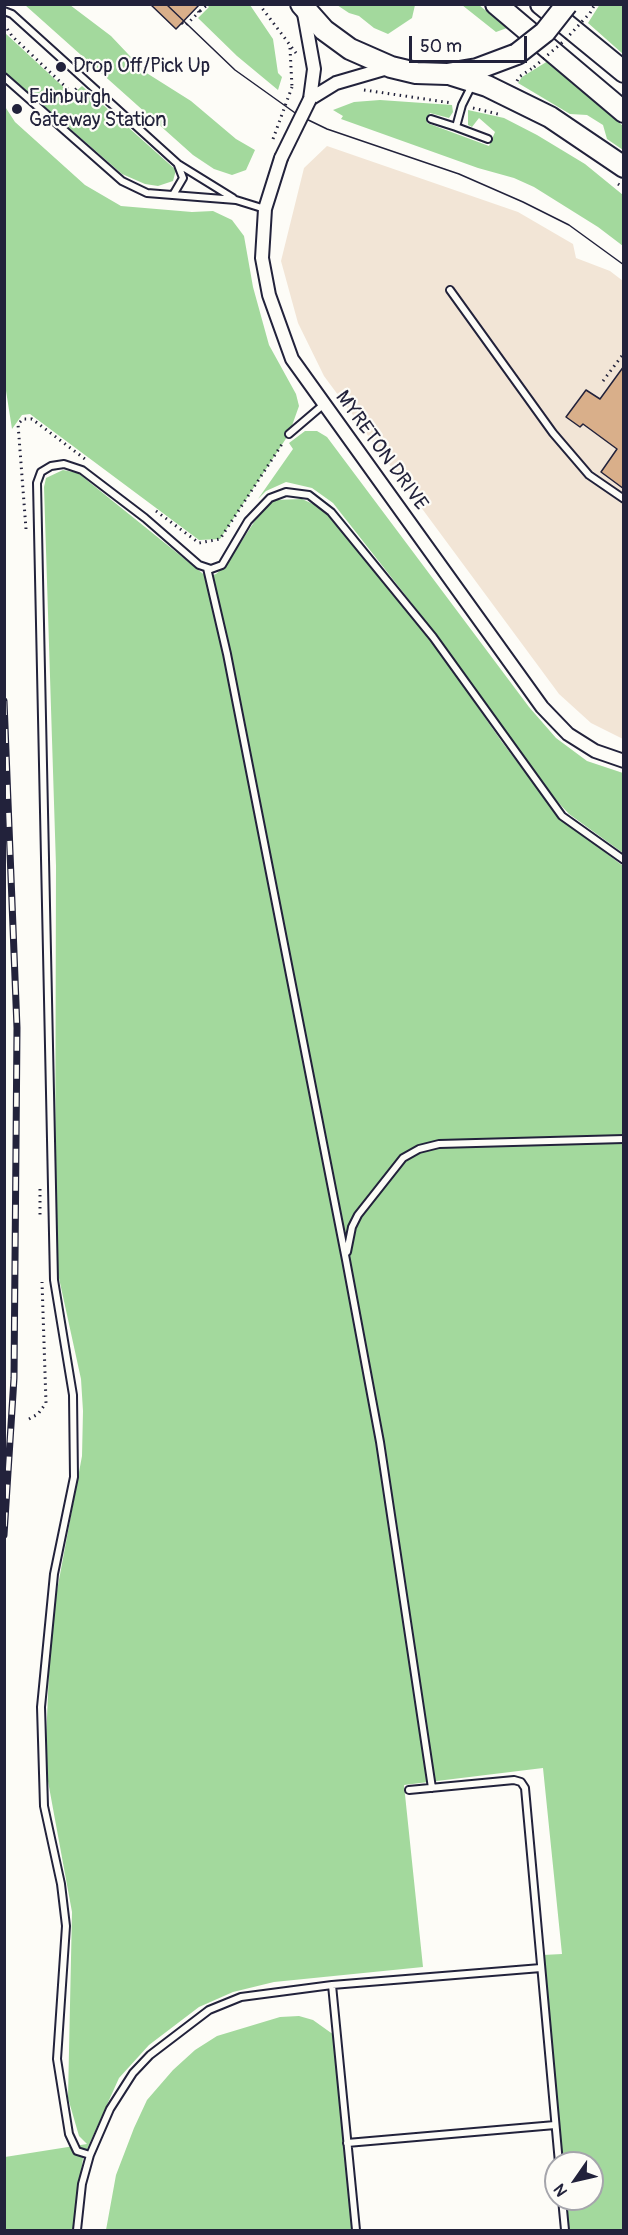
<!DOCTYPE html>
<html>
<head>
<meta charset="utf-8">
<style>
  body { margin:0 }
  #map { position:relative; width:628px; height:2235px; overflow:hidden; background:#fdfcf7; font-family:Pangolin,sans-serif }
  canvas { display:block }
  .frame { position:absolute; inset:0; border:6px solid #22223b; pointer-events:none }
  .north { position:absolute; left:544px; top:2151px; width:60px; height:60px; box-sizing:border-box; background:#fdfcf7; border:2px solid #a5a5ac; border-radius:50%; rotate:236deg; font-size:16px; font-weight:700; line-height:24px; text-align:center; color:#22223b }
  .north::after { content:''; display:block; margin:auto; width:21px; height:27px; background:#22223b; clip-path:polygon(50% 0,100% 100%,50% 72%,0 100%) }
  .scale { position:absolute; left:409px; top:36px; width:118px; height:27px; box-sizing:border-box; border:3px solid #22223b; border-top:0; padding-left:8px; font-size:18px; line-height:21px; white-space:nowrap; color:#22223b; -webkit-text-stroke:4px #fdfcf7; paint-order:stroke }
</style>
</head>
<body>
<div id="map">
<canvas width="628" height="2235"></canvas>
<div class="frame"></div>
<div class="north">N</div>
<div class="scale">50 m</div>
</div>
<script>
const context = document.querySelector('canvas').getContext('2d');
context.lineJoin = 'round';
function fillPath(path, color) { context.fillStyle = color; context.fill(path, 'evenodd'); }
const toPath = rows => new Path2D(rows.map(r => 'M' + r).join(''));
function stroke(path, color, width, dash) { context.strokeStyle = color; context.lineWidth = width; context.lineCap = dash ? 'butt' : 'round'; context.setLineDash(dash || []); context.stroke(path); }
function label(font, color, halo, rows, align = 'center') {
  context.font = font + ' Pangolin,sans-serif'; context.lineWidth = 4.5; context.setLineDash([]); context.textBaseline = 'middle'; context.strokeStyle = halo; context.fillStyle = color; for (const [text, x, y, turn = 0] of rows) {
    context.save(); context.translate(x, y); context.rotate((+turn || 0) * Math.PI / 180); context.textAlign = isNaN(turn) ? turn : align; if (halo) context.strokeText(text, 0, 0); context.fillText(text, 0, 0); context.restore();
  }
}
const built = toPath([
  [327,146,518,212,573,244,576,258,610,271,623,281,623,739,591,723,559,694,324,376,298,323,281,261,304,168]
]);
const green = toPath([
  [600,4,622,5,623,54,588,23],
  [25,5,70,5,111,36,145,72,191,101,236,139,255,150,246,170,232,175,214,169,193,155],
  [207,5,250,5,273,39,278,73,282,77,278,90,237,56,198,18,209,7],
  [337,5,415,5,412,18,388,34,374,28,359,16,349,13],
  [462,5,479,5,507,28,496,32],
  [5,33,72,95,82,86,176,170,173,181,158,186,145,184,122,174,5,72],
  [548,61,623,126,623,150,607,139,603,125,587,115,570,114,518,83,522,77],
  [380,100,452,105,453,112,449,118,430,113,427,123,489,146,495,132,479,118,472,127,468,125,468,110,504,118,537,135,585,164,623,195,623,246,598,227,534,187,514,178,478,168,341,119,343,116,333,110,354,102],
  [4,105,15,122,85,185,121,206,192,212,213,211,232,220,244,236,253,287,269,345,296,394,299,406,289,434,220,539,199,540,30,414,22,415,12,429,4,378],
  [305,431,317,431,327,437,529,707,556,738,587,761,623,773,623,853,569,814,556,800,428,624,333,503,312,488,286,482,266,491,258,499,293,449,289,443],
  [63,470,78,473,207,577,216,574,226,565,262,510,274,500,302,499,324,509,421,626,502,742,558,816,623,866,624,2230,569,2230,566,2199,592,2199,592,2163,563,2163,543,1955,562,1954,543,1768,404,1785,423,1967,274,1982,233,1992,199,2007,149,2045,119,2078,83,2158,73,2230,5,2230,5,2157,87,2144,79,2136,68,2098,72,1912,45,1765,51,1623,82,1456,83,1411,81,1379,55,1260,56,866,44,487,46,478],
  [299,2016,313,2020,334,2035,353,2230,106,2230,116,2175,134,2128,147,2100,173,2070,195,2050,217,2036,280,2017]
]);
const building = toPath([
  [150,4,200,4,176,29,150,4],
  [624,366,624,489,601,472,617,449,583,424,580,427,566,417,586,390,600,399,624,366]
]);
const path = toPath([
  [259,4,296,53],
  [200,11,206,6,204,4],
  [590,13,595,4],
  [182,23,185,26,199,12,196,8],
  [4,24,12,36,72,93,79,86],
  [290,48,292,87],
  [517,81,519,77,534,67],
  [364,90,452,103],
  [473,108,502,115],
  [618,184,624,188],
  [603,381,624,353],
  [156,511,199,543,220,539,284,441],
  [26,529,18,424,23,419,32,419,85,459],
  [40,1189,40,1216],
  [29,1419,38,1414,46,1403,42,1282]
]);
const service = toPath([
  [4,11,12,14,178,164,233,198],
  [4,77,122,181,147,193,236,200,265,209],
  [472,85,462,105,456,127,488,139],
  [431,119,456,127],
  [173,195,183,178,178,165],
  [450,290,553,433,589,475,624,499],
  [289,434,323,405],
  [207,568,227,654,346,1260,380,1442,432,1788],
  [347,1252,352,1227,358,1215,403,1158,419,1149,439,1144,624,1139],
  [409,1790,514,1780,521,1782,525,1788,559,2163],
  [332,1985,356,2230],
  [347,2143,555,2125],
  [90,2155,77,2151,69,2134,57,2059,66,1926,61,1884,44,1806,41,1707,54,1574,74,1477,73,1395,54,1280,37,483,41,472,51,466,64,464,82,470,145,518,199,565,211,569,222,565,248,521,270,498,286,492,309,495,331,512,433,637,562,816,624,860],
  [562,2199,565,2230],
  [77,2230,82,2184,90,2155,110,2109,133,2073,150,2055,209,2010,241,1997,332,1985,541,1968]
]);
const minor = toPath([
  [303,8,314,69,310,99],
  [310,99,336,83,391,67],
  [281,158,265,209,262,258,269,295,292,359,542,707,568,734,595,751,624,761]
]);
const primary = toPath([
  [301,4,324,30,350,49,391,67,416,73,447,74,477,69,517,54],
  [496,4,624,112],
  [541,4,624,72],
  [452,75,487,86,550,117,624,167]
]);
const tram = toPath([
  [166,4,235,70,298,115,327,129,459,174,523,202,569,225,624,265]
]);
const rail = toPath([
  [4,701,17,1028,14,1378,4,1535]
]);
const pathBridge = toPath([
  [534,67,565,40,590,13],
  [273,139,292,87]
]);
const minorBridge = toPath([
  [281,158,310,99]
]);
const primaryBridge = toPath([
  [517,54,545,32,567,4]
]);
const markers = [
  [61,67,6,"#22223b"],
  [17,109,6,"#22223b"]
];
const poiNames = [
  ["Drop Off/Pick Up",73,67],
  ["Edinburgh",29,98],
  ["Gateway Station",29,121]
];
const streetNames = [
  ["MYRETON DRIVE",381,451,54]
];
fillPath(built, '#f2e5d6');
fillPath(green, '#a3d99d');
fillPath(building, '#d9af8a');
stroke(building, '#22223b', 1.5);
stroke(service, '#22223b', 10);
stroke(minor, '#22223b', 16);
stroke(primary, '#22223b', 24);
stroke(path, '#22223b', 3, [1.5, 4.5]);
stroke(service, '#fdfcf7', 6);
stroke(minor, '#fdfcf7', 12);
stroke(primary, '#fdfcf7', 20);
stroke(tram, '#22223b', 1.5);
stroke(rail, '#22223b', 7);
stroke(rail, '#fdfcf7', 4.5, [14]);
stroke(minorBridge, '#22223b', 16, []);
stroke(primaryBridge, '#22223b', 24, []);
stroke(pathBridge, '#22223b', 3, [1.5, 4.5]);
stroke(minorBridge, '#fdfcf7', 12);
stroke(primaryBridge, '#fdfcf7', 20);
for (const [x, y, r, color] of markers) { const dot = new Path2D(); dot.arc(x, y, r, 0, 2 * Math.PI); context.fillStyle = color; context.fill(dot); stroke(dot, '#fdfcf7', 2); }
label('20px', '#22223b', '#fdfcf7', poiNames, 'left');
label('20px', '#22223b', '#fdfcf7', streetNames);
</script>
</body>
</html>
